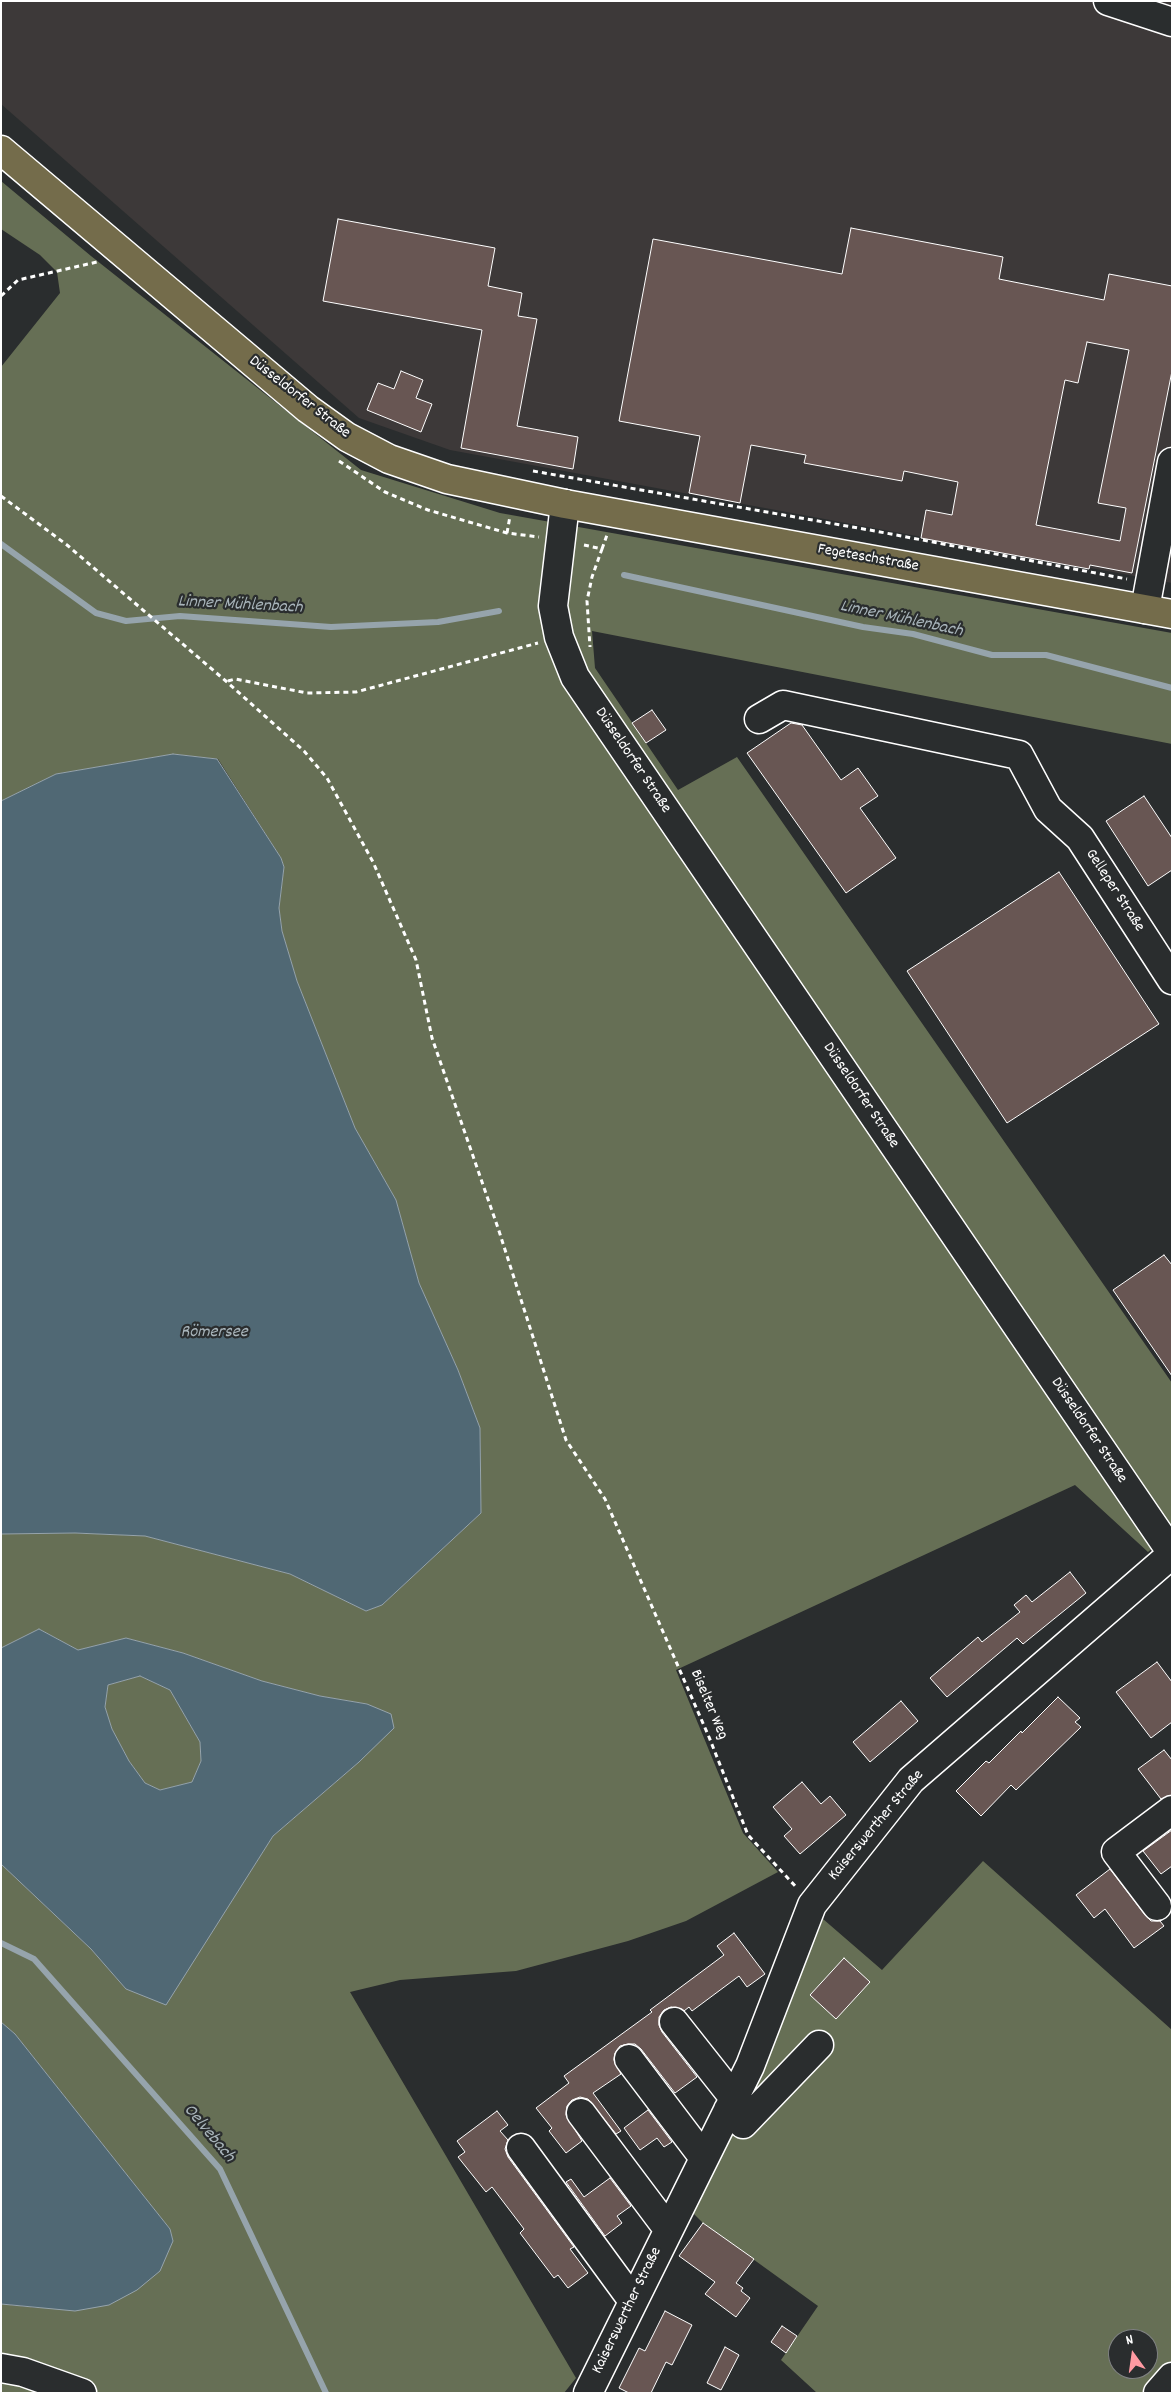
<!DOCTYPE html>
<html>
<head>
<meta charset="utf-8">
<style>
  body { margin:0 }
  #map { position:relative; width:1173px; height:2394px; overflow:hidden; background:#2a2d2e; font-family:Dekko,sans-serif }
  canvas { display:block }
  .frame { position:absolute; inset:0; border:2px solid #fff; pointer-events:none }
  .north { position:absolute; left:1108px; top:2329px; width:50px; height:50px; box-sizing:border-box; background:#2a2d2e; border:1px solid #7f8182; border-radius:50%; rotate:346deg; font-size:14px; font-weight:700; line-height:20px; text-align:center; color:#fff }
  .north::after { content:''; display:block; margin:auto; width:18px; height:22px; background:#ff9aa2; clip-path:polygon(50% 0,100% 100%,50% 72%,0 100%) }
</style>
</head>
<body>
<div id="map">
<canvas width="1173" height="2394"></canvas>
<div class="frame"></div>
<div class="north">N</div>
</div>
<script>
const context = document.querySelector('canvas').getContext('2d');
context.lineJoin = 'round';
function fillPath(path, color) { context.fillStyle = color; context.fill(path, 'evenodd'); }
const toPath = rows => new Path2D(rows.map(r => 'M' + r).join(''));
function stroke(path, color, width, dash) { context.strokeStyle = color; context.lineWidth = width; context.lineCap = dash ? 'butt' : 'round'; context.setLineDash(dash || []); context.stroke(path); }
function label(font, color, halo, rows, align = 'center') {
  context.font = font + ' Dekko,sans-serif'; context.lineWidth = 4.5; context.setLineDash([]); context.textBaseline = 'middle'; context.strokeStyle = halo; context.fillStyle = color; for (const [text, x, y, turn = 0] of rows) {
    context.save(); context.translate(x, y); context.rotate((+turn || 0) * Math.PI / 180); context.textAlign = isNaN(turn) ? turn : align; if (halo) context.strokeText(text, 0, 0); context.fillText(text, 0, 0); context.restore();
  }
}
const built = toPath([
  [1,1,1172,1,1172,583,450,450,359,418,1,104]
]);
const green = toPath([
  [1,181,91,256,361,470,500,513,1172,633,1172,744,592,631,595,668,678,790,737,757,1172,1383,1172,1532,1148,1552,1075,1485,676,1670,743,1833,778,1872,686,1921,628,1941,516,1971,400,1980,350,1992,576,2378,564,2393,1,2393,1,2304,40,2308,173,2241,170,2229,15,2034,1,2022,1,1864,91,1949,126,1989,166,2004,273,1836,359,1762,367,1704,320,1696,262,1681,183,1653,126,1638,78,1650,39,1629,1,1648,1,1534,75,1533,145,1536,290,1574,366,1611,382,1605,481,1513,480,1428,458,1370,419,1283,396,1200,355,1128,297,981,282,931,279,908,284,867,281,858,218,759,173,754,56,774,1,801,1,367,60,293,57,272,40,255,1,229],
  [140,1676,170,1690,200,1742,201,1761,192,1782,160,1790,145,1783,129,1761,112,1729,105,1707,108,1685],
  [983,1861,1172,2030,1172,2361,1143,2393,817,2393,781,2360,818,2306,703,2223,693,2213,754,2088,823,1919,882,1970],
  [1118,2339,1148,2339,1148,2369,1118,2369]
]);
const water = toPath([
  [173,754,217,759,281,858,284,867,279,908,282,931,297,981,355,1128,396,1200,419,1283,458,1370,480,1428,481,1513,382,1605,366,1611,290,1574,145,1536,75,1533,1,1534,1,801,56,774,173,754],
  [39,1629,78,1650,126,1638,183,1653,262,1681,320,1696,367,1704,391,1714,394,1728,359,1762,273,1836,166,2005,126,1989,91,1949,1,1864,1,1648,39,1629],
  [140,1676,170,1690,200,1742,201,1761,192,1782,160,1790,145,1783,129,1761,112,1729,105,1707,108,1685,140,1676],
  [1,2022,15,2034,170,2229,173,2241,160,2271,137,2290,109,2305,75,2311,1,2304,1,2022]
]);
const stream = toPath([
  [1,544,96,613,126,621,180,616,331,627,438,622,499,611],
  [624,575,863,627,913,634,992,655,1046,655,1172,688],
  [1,1943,34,1959,220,2169,326,2393]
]);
const building = toPath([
  [338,219,495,248,488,286,522,293,518,316,537,319,517,426,578,437,573,469,461,448,482,330,323,301,338,219],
  [851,228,1003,257,999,279,1104,300,1109,274,1172,286,1172,371,1132,573,1090,565,1089,569,921,538,926,510,952,515,958,482,904,471,902,481,804,463,806,455,751,445,740,503,689,493,700,436,619,421,653,239,842,274,851,228],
  [1087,342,1129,350,1098,503,1126,508,1120,541,1036,525,1065,380,1078,383,1087,342],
  [401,371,423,380,416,398,432,404,421,432,367,410,378,383,394,389,401,371],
  [652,710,666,730,646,743,632,723,652,710],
  [791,723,802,725,841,780,858,768,878,796,860,808,896,858,846,893,747,753,791,723],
  [1144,796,1172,838,1172,870,1148,886,1106,821,1144,796],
  [1059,872,1159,1024,1007,1123,907,971,1059,872],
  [1164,1255,1172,1265,1172,1376,1113,1290,1164,1255],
  [1070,1572,1086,1593,1023,1644,1017,1638,947,1697,930,1678,978,1637,982,1642,1020,1612,1014,1605,1026,1595,1032,1602,1070,1572],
  [1157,1662,1172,1682,1172,1722,1151,1738,1116,1692,1157,1662],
  [1058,1697,1080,1718,1075,1722,1081,1727,1016,1790,1011,1785,981,1816,956,1791,986,1761,989,1763,1021,1731,1022,1733,1058,1697],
  [901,1701,918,1721,870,1762,853,1742,901,1701],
  [1164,1750,1172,1760,1172,1795,1161,1799,1138,1769,1164,1750],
  [802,1782,821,1804,830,1796,846,1815,800,1854,784,1836,792,1829,773,1807,802,1782],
  [1172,1830,1172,1866,1161,1874,1143,1851,1172,1830],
  [1110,1869,1145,1915,1151,1921,1160,1921,1164,1926,1134,1948,1105,1909,1094,1918,1076,1895,1110,1869],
  [734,1933,765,1974,747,1987,739,1976,692,2011,689,2007,684,2011,671,2007,664,2010,659,2017,659,2025,662,2032,697,2077,675,2093,641,2049,635,2044,628,2044,620,2046,615,2053,614,2060,621,2074,593,2093,621,2131,616,2134,588,2099,580,2097,572,2100,567,2106,566,2115,582,2141,566,2153,549,2131,552,2128,536,2108,569,2083,564,2076,652,2012,650,2010,724,1955,717,1946,734,1933],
  [844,1958,870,1982,836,2019,810,1995,844,1958],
  [648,2110,672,2142,664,2147,657,2138,640,2150,624,2128,648,2110],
  [497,2111,508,2125,500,2131,508,2140,505,2149,508,2157,574,2247,570,2249,588,2273,568,2288,558,2275,554,2278,520,2233,524,2229,492,2187,486,2192,458,2157,465,2152,457,2141,497,2111],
  [610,2178,631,2206,617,2216,622,2223,605,2236,566,2182,571,2179,584,2197,610,2178],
  [703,2223,754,2259,736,2283,743,2288,741,2291,750,2298,736,2317,705,2294,715,2282,679,2256,703,2223],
  [665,2311,692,2325,672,2365,666,2362,651,2393,629,2393,619,2388,639,2348,645,2351,665,2311],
  [782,2326,797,2336,786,2353,771,2342,782,2326],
  [725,2347,739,2355,721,2390,707,2383,725,2347]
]);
const path = toPath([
  [1,296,18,280,97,262],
  [339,461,385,492,428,510,507,533,539,537],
  [533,471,875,531,1127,579],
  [1,496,67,545,227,682,304,751,327,778,373,862,416,960,432,1038,499,1231,566,1440,605,1499,709,1737,748,1835,797,1888],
  [507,533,510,516],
  [584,545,602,549,592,577,587,601,590,647],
  [602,549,607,535],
  [228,681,235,679,307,693,356,692,538,643]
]);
const minor = toPath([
  [1108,1,1172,22],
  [565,504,553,606,559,637,575,677,1172,1553],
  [1145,609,1172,462],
  [759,719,783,705,1019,755,1048,809,1080,838,1172,980],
  [1157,1906,1116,1852,1172,1810],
  [674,2022,734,2098],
  [629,2059,704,2158],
  [728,2110,743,2124,819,2045],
  [581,2113,668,2229],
  [521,2148,633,2301],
  [1,2368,23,2372,82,2393],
  [588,2393,750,2066,812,1905,911,1780,1172,1554],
  [1158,2393,1172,2377]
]);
const major = toPath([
  [1,150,308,409,347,437,389,459,447,479,565,504,1172,614]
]);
const streetNames = [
  ["Düsseldorfer Straße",299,398,38],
  ["Fegeteschstraße",868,559,10],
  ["Düsseldorfer Straße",632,761,56],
  ["Gelleper Straße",1114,891,57],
  ["Düsseldorfer Straße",860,1096,56],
  ["Düsseldorfer Straße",1088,1431,56],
  ["Biselter Weg",708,1705,67],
  ["Kaiserswerther Straße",877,1826,-50],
  ["Kaiserswerther Straße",628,2311,-64]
];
const waterNames = [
  ["Linner Mühlenbach",240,606,3],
  ["Linner Mühlenbach",901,620,12],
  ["Römersee",214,1334],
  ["Oelvebach",208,2134,50]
];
fillPath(built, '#3d3939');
fillPath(green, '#666f55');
fillPath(water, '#506874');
stroke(water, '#96a4ac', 1);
stroke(stream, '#96a4ac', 6);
fillPath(building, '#685653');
stroke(building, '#fff', 1);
stroke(minor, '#fff', 31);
stroke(major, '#fff', 31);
stroke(path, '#fff', 3, [5, 4]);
stroke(minor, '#2a2d2e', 28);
stroke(major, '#746c4b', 28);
label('16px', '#fff', '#2a2d2e', streetNames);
label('italic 18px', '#a8b4ba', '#2a2d2e', waterNames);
</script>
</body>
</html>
